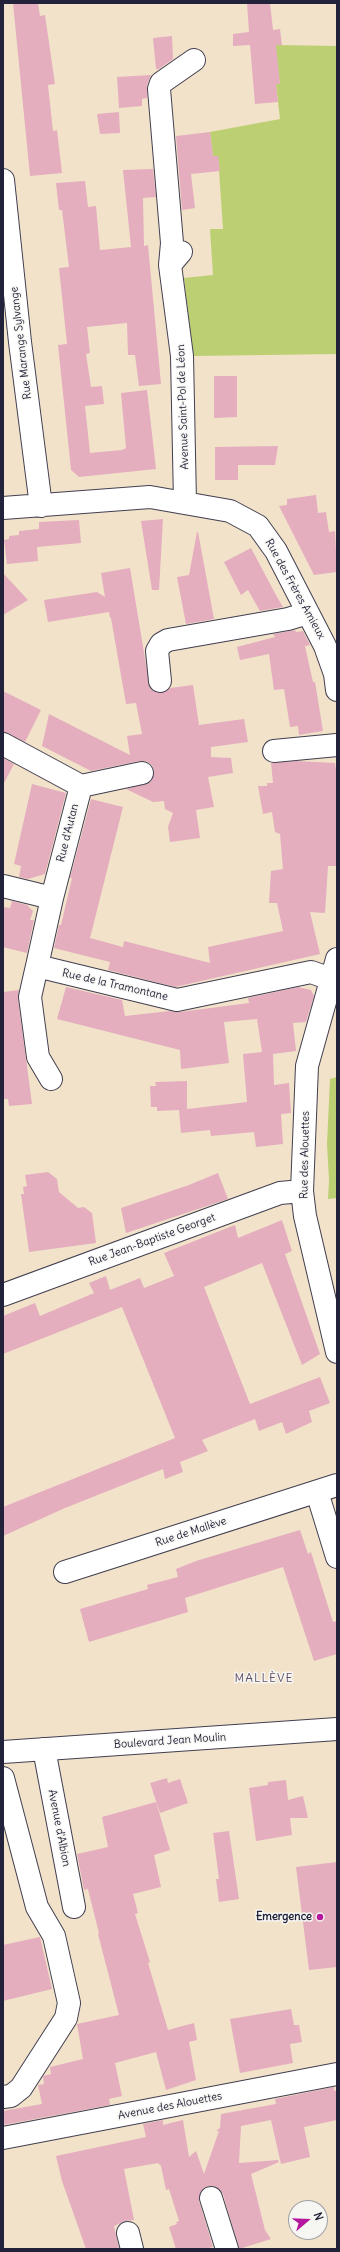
<!DOCTYPE html>
<html>
<head>
<meta charset="utf-8">
<style>
  body { margin:0 }
  #map { position:relative; width:340px; height:2252px; overflow:hidden; background:#f2e2c9; font-family:Delius,sans-serif }
  canvas { display:block }
  .frame { position:absolute; inset:0; border:4px solid #22223b; pointer-events:none }
  .north { position:absolute; left:288px; top:2200px; width:40px; height:40px; box-sizing:border-box; background:#f6f6f2; border:1px solid #a1a1a9; border-radius:50%; rotate:71deg; font-size:11px; font-weight:700; line-height:16px; text-align:center; color:#22223b }
  .north::after { content:''; display:block; margin:auto; width:14px; height:18px; background:#b5179e; clip-path:polygon(50% 0,100% 100%,50% 72%,0 100%) }
</style>
</head>
<body>
<div id="map">
<canvas width="340" height="2252"></canvas>
<div class="frame"></div>
<div class="north">N</div>
</div>
<script>
const context = document.querySelector('canvas').getContext('2d');
context.lineJoin = 'round';
function fillPath(path, color) { context.fillStyle = color; context.fill(path, 'evenodd'); }
const toPath = rows => new Path2D(rows.map(r => 'M' + r).join(''));
function stroke(path, color, width, dash) { context.strokeStyle = color; context.lineWidth = width; context.lineCap = dash ? 'butt' : 'round'; context.setLineDash(dash || []); context.stroke(path); }
function label(font, color, halo, rows, align = 'center') {
  context.font = font + ' Delius,sans-serif'; context.lineWidth = 3; context.setLineDash([]); context.textBaseline = 'middle'; context.strokeStyle = halo; context.fillStyle = color; for (const [text, x, y, turn = 0] of rows) {
    context.save(); context.translate(x, y); context.rotate((+turn || 0) * Math.PI / 180); context.textAlign = isNaN(turn) ? turn : align; if (halo) context.strokeText(text, 0, 0); context.fillText(text, 0, 0); context.restore();
  }
}
const green = toPath([
  [275,45,337,46,337,354,193,356,184,278,213,275,210,229,223,229,218,156,213,156,210,132,280,119,276,84,280,84],
  [337,1077,337,1198,328,1199,329,1180,327,1144,330,1079]
]);
const building = toPath([
  [13,3,38,3,40,16,45,15,55,84,48,85,53,131,57,130,62,173,30,176],
  [247,3,270,3,273,30,280,29,282,45,276,45,280,84,276,84,278,102,255,104,250,45,233,46,233,34,249,32],
  [172,36,173,59,159,69,156,69,153,38],
  [151,75,147,85,147,98,142,99,142,106,119,108,117,77],
  [119,112,120,133,100,134,97,114],
  [210,132,213,156,218,156,220,171,191,174,195,208,182,210,176,136],
  [153,169,156,197,143,198,144,246,148,245,161,384,139,386,135,355,128,355,127,323,87,327,90,353,86,354,91,387,102,386,104,404,85,406,90,453,122,450,126,448,121,393,147,390,156,469,79,477,71,470,58,345,67,344,59,268,69,267,62,210,59,210,56,183,85,181,88,207,96,206,100,250,131,247,123,170],
  [214,376,237,376,237,417,214,418],
  [278,446,275,465,238,465,238,480,215,480,215,447],
  [316,495,318,513,326,512,329,532,335,531,337,572,314,575,279,506,287,505,287,499],
  [163,519,159,590,152,590,141,521],
  [79,520,81,543,37,547,38,561,7,564,4,540,9,539,9,536,19,535,19,531,39,529,39,522],
  [197,532,198,532,214,619,186,624,177,577,189,575],
  [251,548,276,595,283,607,260,611,248,590,241,595,224,562],
  [130,568,150,689,161,693,170,688,193,685,199,725,244,719,248,742,211,747,211,757,231,758,233,773,208,777,214,807,196,810,200,838,170,842,168,827,173,813,165,809,164,801,153,802,126,789,151,782,154,771,152,765,146,761,139,761,91,771,42,746,49,714,130,755,127,736,142,734,136,703,126,704,111,618,110,618,109,612,48,622,44,600,97,592,105,597,101,573],
  [3,573,28,600,3,615],
  [295,630,296,632,303,631,310,645,305,646,313,682,315,682,323,731,299,735,298,726,290,727,284,689,274,690,269,654,240,660,237,647,275,637,273,634],
  [3,691,41,710,25,742,3,732],
  [3,758,14,764,3,785],
  [296,761,335,763,337,777,337,866,328,866,325,913,310,912,320,954,175,987,108,970,110,962,54,948,59,925,61,925,72,878,70,878,91,799,123,807,90,938,123,947,124,941,210,963,208,947,283,931,277,903,269,903,271,871,283,869,280,834,275,832,272,812,263,814,258,786,267,786,267,783,273,783,271,763],
  [32,784,66,793,45,874,28,879,19,877,21,866,14,864],
  [12,901,27,905,33,911,30,920,34,920,27,953,3,947,3,907,10,908],
  [66,987,122,1000,125,1016,170,1011,180,1012,249,1003,248,998,298,987,311,990,314,996,306,1022,293,1023,296,1051,273,1054,274,1085,289,1083,291,1113,281,1114,283,1144,256,1147,254,1132,211,1136,210,1130,181,1133,179,1110,157,1111,157,1107,151,1107,150,1086,156,1086,155,1082,187,1081,187,1109,247,1102,243,1054,262,1052,257,1019,224,1022,229,1063,181,1069,180,1050,57,1019],
  [19,990,18,999,32,1104,9,1106,8,1099,3,1099,3,992],
  [48,1172,57,1179,59,1192,78,1208,84,1207,92,1213,96,1243,29,1252,21,1194,24,1194,23,1187,27,1186,25,1175],
  [218,1173,228,1199,126,1233,121,1208,189,1185],
  [282,1220,292,1251,285,1254,320,1354,302,1365,262,1263,204,1287,250,1404,320,1377,330,1403,309,1411,312,1422,286,1434,282,1422,259,1431,255,1419,202,1440,208,1451,180,1462,183,1472,165,1479,163,1469,65,1508,3,1536,3,1507,175,1438,122,1307,3,1354,3,1316,35,1303,40,1316,94,1293,89,1283,106,1276,110,1290,140,1278,144,1288,174,1276,164,1253,235,1225,238,1238],
  [300,1530,308,1554,311,1552,333,1622,337,1621,337,1654,314,1661,283,1567,185,1598,188,1612,89,1642,80,1609,148,1589,147,1585,178,1577,176,1569,196,1561],
  [167,1778,168,1783,180,1779,188,1803,160,1813,150,1783],
  [286,1780,288,1800,303,1796,308,1818,290,1818,292,1835,256,1841,249,1788,268,1785,268,1782],
  [156,1802,170,1850,154,1855,161,1887,133,1894,138,1913,135,1914,150,1962,148,1963,168,2030,194,2023,197,2040,189,2042,196,2080,166,2090,156,2052,115,2063,122,2096,109,2099,110,2105,3,2125,3,2111,42,2104,38,2085,44,2084,43,2076,51,2074,50,2067,83,2059,77,2024,119,2015,98,1934,99,1933,88,1889,84,1890,77,1854,108,1847,102,1817],
  [229,1831,239,1899,219,1902,216,1879,219,1879,213,1833],
  [337,1862,337,1967,309,1970,296,1867],
  [40,1937,52,1989,3,2001,3,1945],
  [291,2009,294,2025,299,2025,302,2042,290,2044,293,2063,240,2073,230,2019],
  [334,2087,334,2091,337,2090,337,2120,304,2127,310,2157,281,2164,271,2120,241,2126,239,2163,278,2160,279,2162,251,2174,265,2230,271,2239,239,2249,223,2194,214,2186,208,2186,202,2190,199,2201,213,2247,205,2249,176,2249,169,2227,177,2224,176,2222,179,2221,169,2189,166,2190,161,2166,158,2163,124,2169,134,2220,125,2221,114,2226,119,2249,86,2249,62,2181,56,2156,146,2137,143,2124,163,2120,163,2125,183,2120,189,2157,196,2151,204,2174,219,2131,216,2131,220,2128,221,2114,276,2104,275,2099]
]);
const minor = toPath([
  [3,180,20,342,41,506],
  [181,252,170,265,182,356,185,502],
  [170,265,172,243,159,89,161,83,194,60],
  [3,508,150,497,230,511,258,526,276,551,325,646,335,674,337,690],
  [160,681,157,651,161,644,168,640,288,619,308,613],
  [3,744,81,786,52,898,37,966],
  [274,751,337,745],
  [81,786,142,773],
  [3,886,52,898],
  [337,959,307,1066,302,1191,305,1216,337,1352],
  [51,1079,38,1057,30,997,37,966,177,1000,311,972,331,979],
  [3,1295,280,1193,302,1191],
  [317,1492,337,1557],
  [65,1572,337,1485],
  [44,1749,74,1907],
  [3,1778,37,1907,54,1936,69,2003,66,2018,21,2088,11,2096,3,2097],
  [3,2138,337,2074],
  [211,2198,227,2249],
  [128,2233,132,2249]
]);
const major = toPath([
  [3,1752,337,1729]
]);
const markers = [
  [320,1917,4,"#b5179e"]
];
const streetNames = [
  ["Rue Marange Sylvange",21,343,-97],
  ["Avenue Saint-Pol de Léon",183,407,-92],
  ["Rue des Frères Amieux",295,589,61],
  ["Rue d'Autan",68,833,-76],
  ["Rue de la Tramontane",115,985,13],
  ["Rue des Alouettes",305,1155,-89],
  ["Rue Jean-Baptiste Georget",152,1240,-20],
  ["Rue de Mallève",191,1532,-18],
  ["Boulevard Jean Moulin",170,1741,-4],
  ["Avenue d'Albion",59,1828,79],
  ["Avenue des Alouettes",170,2106,-11]
];
const poiNames = [
  ["Emergence",312,1917]
];
const neighbourhoodNames = [
  ["MALLÈVE",264,1679]
];
fillPath(green, '#bccf72');
fillPath(building, '#e4aebf');
stroke(minor, '#413f50', 24);
stroke(major, '#413f50', 24);
stroke(minor, '#fff', 22);
stroke(major, '#fff', 22);
for (const [x, y, r, color] of markers) { const dot = new Path2D(); dot.arc(x, y, r, 0, 2 * Math.PI); context.fillStyle = color; context.fill(dot); stroke(dot, '#f6f6f2', 1.5); }
label('11px', '#22223b', '#f6f6f2', streetNames);
label('bold 11px', '#22223b', '#f6f6f2', poiNames, 'right');
context.letterSpacing = '1px';
label('12px', '#665369', '#f6f6f2', neighbourhoodNames);
context.letterSpacing = '0px';
</script>
</body>
</html>
